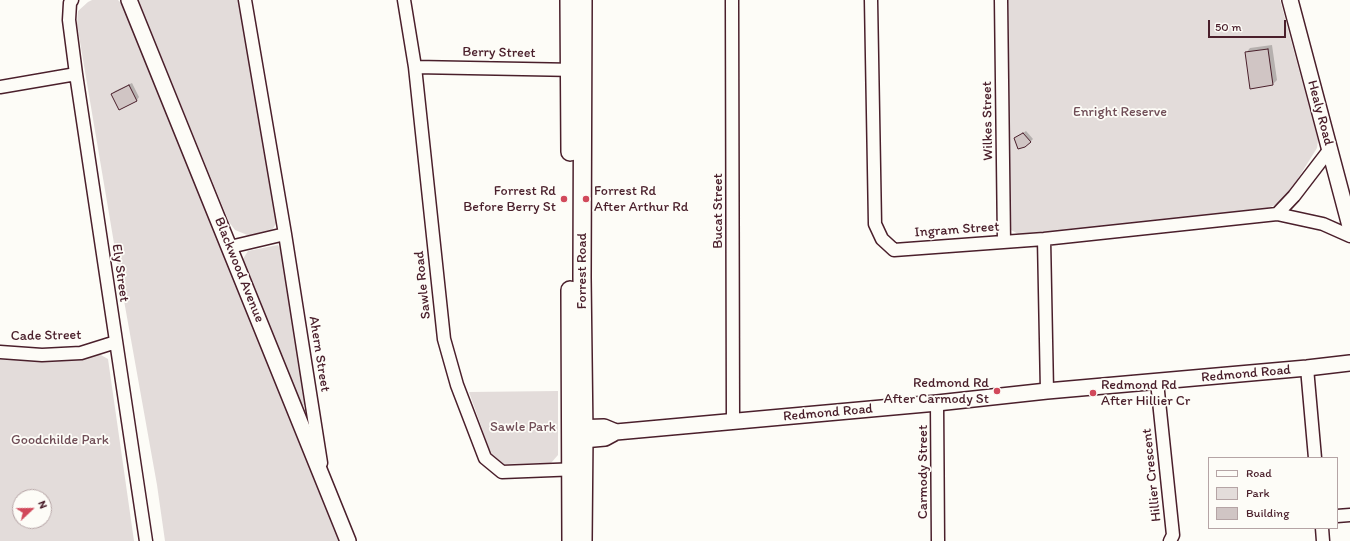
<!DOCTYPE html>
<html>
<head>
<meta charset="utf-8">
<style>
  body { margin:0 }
  #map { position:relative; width:1350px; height:541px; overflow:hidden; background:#fdfcf7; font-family:Itim,sans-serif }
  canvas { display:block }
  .legend { position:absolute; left:1208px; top:457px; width:130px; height:72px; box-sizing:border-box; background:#fdfcf7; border:1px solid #b5a4a5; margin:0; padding:5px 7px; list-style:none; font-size:12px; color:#4a1f2b }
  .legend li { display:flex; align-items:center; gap:8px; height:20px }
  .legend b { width:20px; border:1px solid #b5a4a5 }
  .north { position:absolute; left:12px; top:489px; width:40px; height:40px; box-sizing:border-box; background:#fdfcf7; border:1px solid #b5a4a5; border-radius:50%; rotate:68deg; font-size:11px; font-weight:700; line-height:16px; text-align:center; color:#4a1f2b }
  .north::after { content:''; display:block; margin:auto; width:14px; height:18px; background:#d1495b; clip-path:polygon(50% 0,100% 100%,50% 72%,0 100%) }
  .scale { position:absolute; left:1208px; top:20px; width:78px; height:18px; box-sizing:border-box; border:2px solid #4a1f2b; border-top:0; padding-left:5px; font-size:12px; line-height:14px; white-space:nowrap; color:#4a1f2b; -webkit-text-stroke:3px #fdfcf7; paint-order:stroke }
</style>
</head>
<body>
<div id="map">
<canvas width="1350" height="541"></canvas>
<ul class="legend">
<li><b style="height:5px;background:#fdfcf7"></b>Road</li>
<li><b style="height:11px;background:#e3dcda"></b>Park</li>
<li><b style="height:11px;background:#d0c5c4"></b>Building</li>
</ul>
<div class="north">N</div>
<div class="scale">50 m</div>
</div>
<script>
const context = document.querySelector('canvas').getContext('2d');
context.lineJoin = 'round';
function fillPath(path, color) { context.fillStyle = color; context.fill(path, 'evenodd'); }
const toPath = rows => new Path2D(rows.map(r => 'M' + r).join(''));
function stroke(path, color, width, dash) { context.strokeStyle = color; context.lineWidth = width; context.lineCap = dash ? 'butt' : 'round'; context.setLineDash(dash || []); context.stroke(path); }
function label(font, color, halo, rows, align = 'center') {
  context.font = font + ' Itim,sans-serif'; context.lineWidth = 3.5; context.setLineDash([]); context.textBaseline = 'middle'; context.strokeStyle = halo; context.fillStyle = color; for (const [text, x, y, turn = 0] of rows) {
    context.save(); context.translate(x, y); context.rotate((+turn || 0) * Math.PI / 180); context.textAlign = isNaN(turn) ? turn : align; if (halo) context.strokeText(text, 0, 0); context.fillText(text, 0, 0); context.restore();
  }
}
const green = toPath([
  [92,0,118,0,124,6,341,541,165,541,157,485,118,267,77,24,78,11,88,2],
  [138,0,238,0,276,216,276,223,273,229,266,233,250,236,235,230,229,222],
  [1008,0,1280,0,1318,140,1317,148,1287,196,1280,203,1268,208,1020,235,1011,230,1009,222],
  [278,245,281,251,305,405,299,407,243,271,243,259,248,251],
  [99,354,108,359,134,541,0,541,0,357,77,358],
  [20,497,44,497,44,521,20,521],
  [558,391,558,455,551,463,504,464,491,454,469,392]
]);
const shadow = toPath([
  [1272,45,1277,80,1273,84,1251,88,1246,53,1250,48],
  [132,83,139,97,137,100,119,109,112,94,115,91],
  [1026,131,1033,139,1030,142,1016,138]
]);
const building = toPath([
  [1268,49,1273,85,1250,89,1245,52,1268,49],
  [129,85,137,101,119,110,111,94,129,85],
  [1023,133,1031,142,1025,147,1018,149,1014,138,1023,133]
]);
const minor = toPath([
  [72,0,70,3,69,20,76,74,146,541],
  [245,0,285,234,321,463],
  [404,0,415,67,444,339,457,385,485,458,502,472,579,469],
  [732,0,733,421],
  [871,0,875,224,882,239,894,250,1044,239,1277,214,1323,224,1350,236],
  [1001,0,1004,242],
  [415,67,577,70],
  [0,87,76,74],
  [1277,214,1294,196,1330,149],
  [1044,239,1047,391],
  [230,247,285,234],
  [0,352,42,355,81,353,116,342],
  [1307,368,1315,458],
  [1157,382,1173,535,1170,541],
  [937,403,938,541],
  [1337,516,1350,515],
  [1322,528,1323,541]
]);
const tertiary = toPath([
  [129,0,348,541],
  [1290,0,1350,226],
  [572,428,604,427,616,432],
  [572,441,605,438,616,432,937,403,1047,391,1307,368,1350,363]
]);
const secondary = toPath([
  [569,0,570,152],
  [583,0,582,277,584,435,583,541],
  [570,290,571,541]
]);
const markers = [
  [564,199,4,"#d1495b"],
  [586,199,4,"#d1495b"],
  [997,391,4,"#d1495b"],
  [1093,393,4,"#d1495b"]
];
const streetNames = [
  ["Berry Street",499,53,1],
  ["Healy Road",1320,113,75],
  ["Wilkes Street",988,121,-91],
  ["Bucat Street",718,211,-90],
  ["Ingram Street",957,230,-4],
  ["Blackwood Avenue",239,270,68],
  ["Forrest Road",582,271,-90],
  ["Ely Street",120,273,82],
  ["Sawle Road",423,285,-96],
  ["Cade Street",46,336,-1],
  ["Ahern Street",319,354,81],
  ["Redmond Road",1246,374,-5],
  ["Redmond Road",828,413,-5],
  ["Carmody Street",923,472,-90],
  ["Hillier Crescent",1152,475,-96]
];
const parkNames = [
  ["Enright Reserve",1120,112],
  ["Sawle Park",523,427],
  ["Goodchilde Park",60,440]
];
const poiNames = [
  ["Forrest Rd",556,191],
  ["Before Berry St",556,207],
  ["Forrest Rd",594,191,"left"],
  ["After Arthur Rd",594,207,"left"],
  ["Redmond Rd",989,383],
  ["After Carmody St",989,399],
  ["Redmond Rd",1101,385,"left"],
  ["After Hillier Cr",1101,401,"left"]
];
fillPath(green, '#e3dcda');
fillPath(shadow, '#0003');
fillPath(building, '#d0c5c4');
stroke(building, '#4a1f2b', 1);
stroke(minor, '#4a1f2b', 15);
stroke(tertiary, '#4a1f2b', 18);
stroke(secondary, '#4a1f2b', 20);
stroke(minor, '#fdfcf7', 12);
stroke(tertiary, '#fdfcf7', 15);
stroke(secondary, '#fdfcf7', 17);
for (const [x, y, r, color] of markers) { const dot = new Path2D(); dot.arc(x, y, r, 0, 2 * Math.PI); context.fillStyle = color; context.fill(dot); stroke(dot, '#fdfcf7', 1.5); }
label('14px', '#4a1f2b', '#fdfcf7', streetNames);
label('14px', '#704e57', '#fdfcf7', parkNames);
label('14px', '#4a1f2b', '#fdfcf7', poiNames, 'right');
</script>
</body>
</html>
